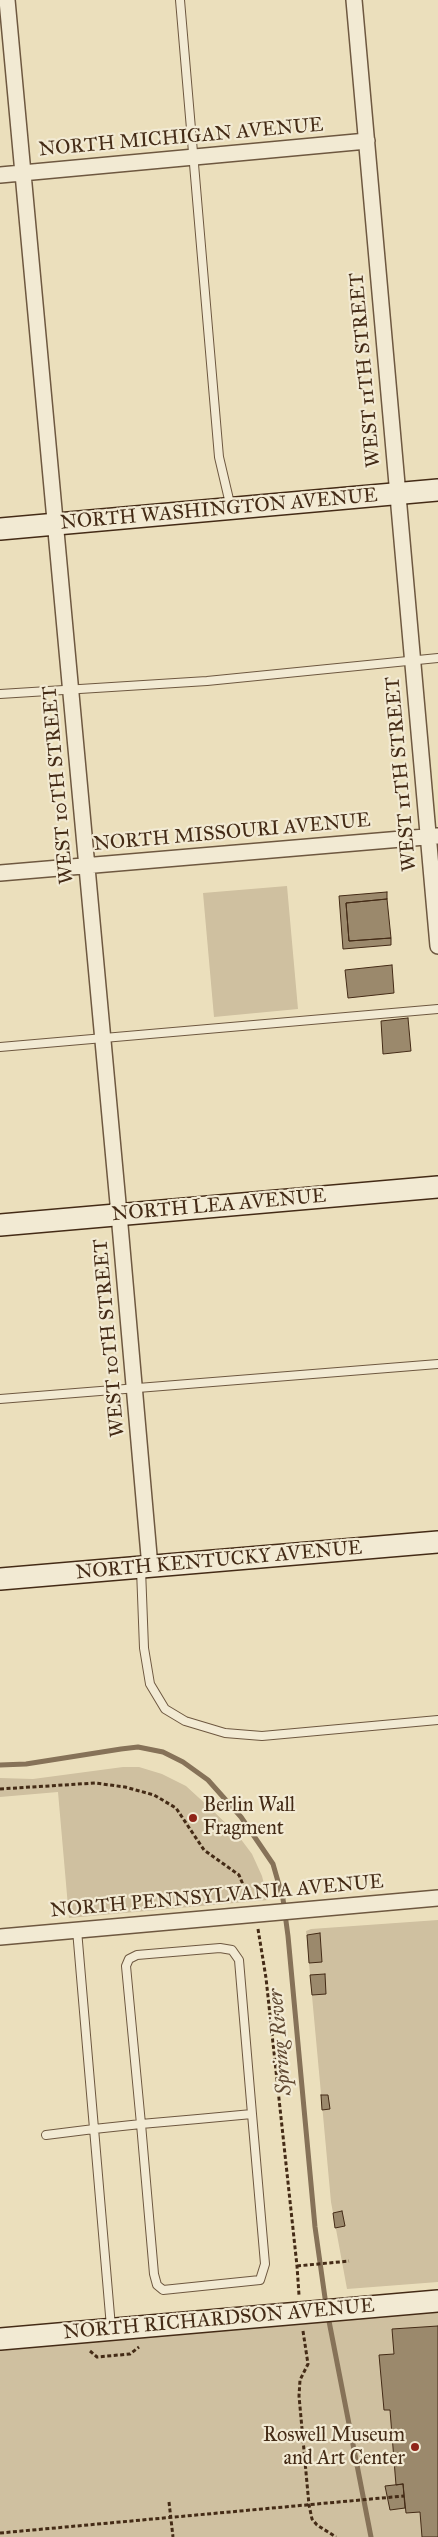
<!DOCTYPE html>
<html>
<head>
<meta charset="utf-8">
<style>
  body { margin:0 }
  canvas { display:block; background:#ebdfbc }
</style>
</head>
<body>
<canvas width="438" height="2537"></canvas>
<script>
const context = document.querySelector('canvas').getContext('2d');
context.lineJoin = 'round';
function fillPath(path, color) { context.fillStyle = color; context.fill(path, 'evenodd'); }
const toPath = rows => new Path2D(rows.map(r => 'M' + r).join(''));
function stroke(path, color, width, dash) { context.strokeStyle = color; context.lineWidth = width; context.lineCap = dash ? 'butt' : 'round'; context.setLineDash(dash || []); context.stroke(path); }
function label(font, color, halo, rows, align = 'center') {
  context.font = font + ' "IM FELL Great Primer",serif'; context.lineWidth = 4.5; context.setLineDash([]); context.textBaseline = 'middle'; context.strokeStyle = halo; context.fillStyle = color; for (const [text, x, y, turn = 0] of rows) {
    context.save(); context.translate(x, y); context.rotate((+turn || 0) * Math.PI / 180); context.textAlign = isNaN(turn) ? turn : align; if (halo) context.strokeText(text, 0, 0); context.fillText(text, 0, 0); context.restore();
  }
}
const green = toPath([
  [287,886,298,1009,214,1017,203,893],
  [123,1767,139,1767,162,1774,186,1786,210,1808,237,1834,252,1854,262,1876,268,1900,69,1918,58,1792,0,1797,0,1778,33,1779],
  [438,1920,438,2282,347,2289,331,2202,306,1931,311,1929],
  [438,2301,438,2537,0,2537,0,2339]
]);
const stream = toPath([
  [0,1765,26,1764,121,1749,138,1747,163,1752,183,1762,208,1780,241,1817,273,1864,283,1899,288,1936,315,2227,326,2305],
  [328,2316,371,2537]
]);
const building = toPath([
  [387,892,387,899,346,903,349,941,391,938,391,945,343,949,339,896,387,892],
  [387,899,391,938,349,941,346,903,387,899],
  [392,965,394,993,348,998,345,970,392,965],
  [408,1018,411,1051,383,1054,381,1021,408,1018],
  [320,1933,322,1962,309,1963,307,1935,320,1933],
  [325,1974,326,1994,312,1995,310,1975,325,1974],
  [321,2095,328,2095,330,2109,322,2110,321,2095],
  [342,2211,345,2226,335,2228,333,2213,342,2211],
  [438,2326,438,2537,422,2537,420,2512,406,2513,403,2484,396,2485,390,2410,384,2410,379,2355,394,2354,392,2329,438,2326],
  [403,2484,405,2508,390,2510,385,2486,403,2484]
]);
const path = toPath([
  [0,1789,95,1783,125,1787,154,1795,176,1808,204,1850,239,1875,249,1899],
  [258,1929,266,1978,297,2266,299,2295],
  [297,2266,349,2261],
  [303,2331,308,2364,300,2380,299,2396,309,2505,312,2519,317,2525,336,2537],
  [90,2351,97,2357,130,2354,139,2347],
  [169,2502,173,2537],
  [0,2533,404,2496]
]);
const lane = toPath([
  [180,0,219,457,231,508],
  [0,694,207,681,438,658],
  [0,1047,438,1009],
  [0,1399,438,1364],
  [141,1569,144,1648,150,1684,165,1709,185,1721,225,1733,262,1736,438,1720],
  [77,1930,111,2327],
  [46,2135,94,2129,141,2124,198,2119,252,2114,239,1960,232,1950,220,1948,137,1955,129,1959,126,1966,141,2124,154,2274,157,2285,163,2290,260,2280,265,2264,252,2114]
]);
const street = toPath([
  [7,0,119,1214,150,1567],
  [354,0,438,946],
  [0,175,367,141],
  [0,873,437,836],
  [0,1937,438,1898]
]);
const secondary = toPath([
  [0,529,438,490],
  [0,1225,438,1187],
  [0,1579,438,1542],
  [0,2339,438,2301]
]);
const markers = [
  [193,1818,5,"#8f2418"],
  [415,2447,5,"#8f2418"]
];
const streetNames = [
  ["NORTH MICHIGAN AVENUE",181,138,-5],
  ["WEST 11TH STREET",366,370,-95],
  ["NORTH WASHINGTON AVENUE",219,510,-5],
  ["WEST 11TH STREET",402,774,-95],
  ["WEST 10TH STREET",59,785,-95],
  ["NORTH MISSOURI AVENUE",232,833,-5],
  ["NORTH LEA AVENUE",219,1206,-5],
  ["WEST 10TH STREET",110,1338,-95],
  ["NORTH KENTUCKY AVENUE",219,1561,-5],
  ["NORTH PENNSYLVANIA AVENUE",217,1897,-5],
  ["NORTH RICHARDSON AVENUE",219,2320,-5]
];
const poiNames = [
  ["Berlin Wall",203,1806],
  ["Fragment",203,1829],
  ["Roswell Museum",405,2436,"right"],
  ["and Art Center",405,2459,"right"]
];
const waterNames = [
  ["Spring River",281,2042,-95]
];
fillPath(green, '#cfc0a0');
stroke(stream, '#867258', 5);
fillPath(building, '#9b896c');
stroke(building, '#442b16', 1);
stroke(lane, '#6e5840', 10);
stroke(street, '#6e5840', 18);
stroke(secondary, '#442b16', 24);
stroke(path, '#442b16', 3, [4, 2.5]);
stroke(lane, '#f2ead3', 8);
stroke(street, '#f2ead3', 15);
stroke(secondary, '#f2ead3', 21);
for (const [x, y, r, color] of markers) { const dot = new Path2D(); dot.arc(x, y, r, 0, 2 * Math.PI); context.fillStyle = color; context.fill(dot); stroke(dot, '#f2ead3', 2); }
label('20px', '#442b16', '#f2ead3', streetNames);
label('20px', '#442b16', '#f2ead3', poiNames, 'left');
label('italic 21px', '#604932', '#f2ead3', waterNames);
</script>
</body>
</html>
